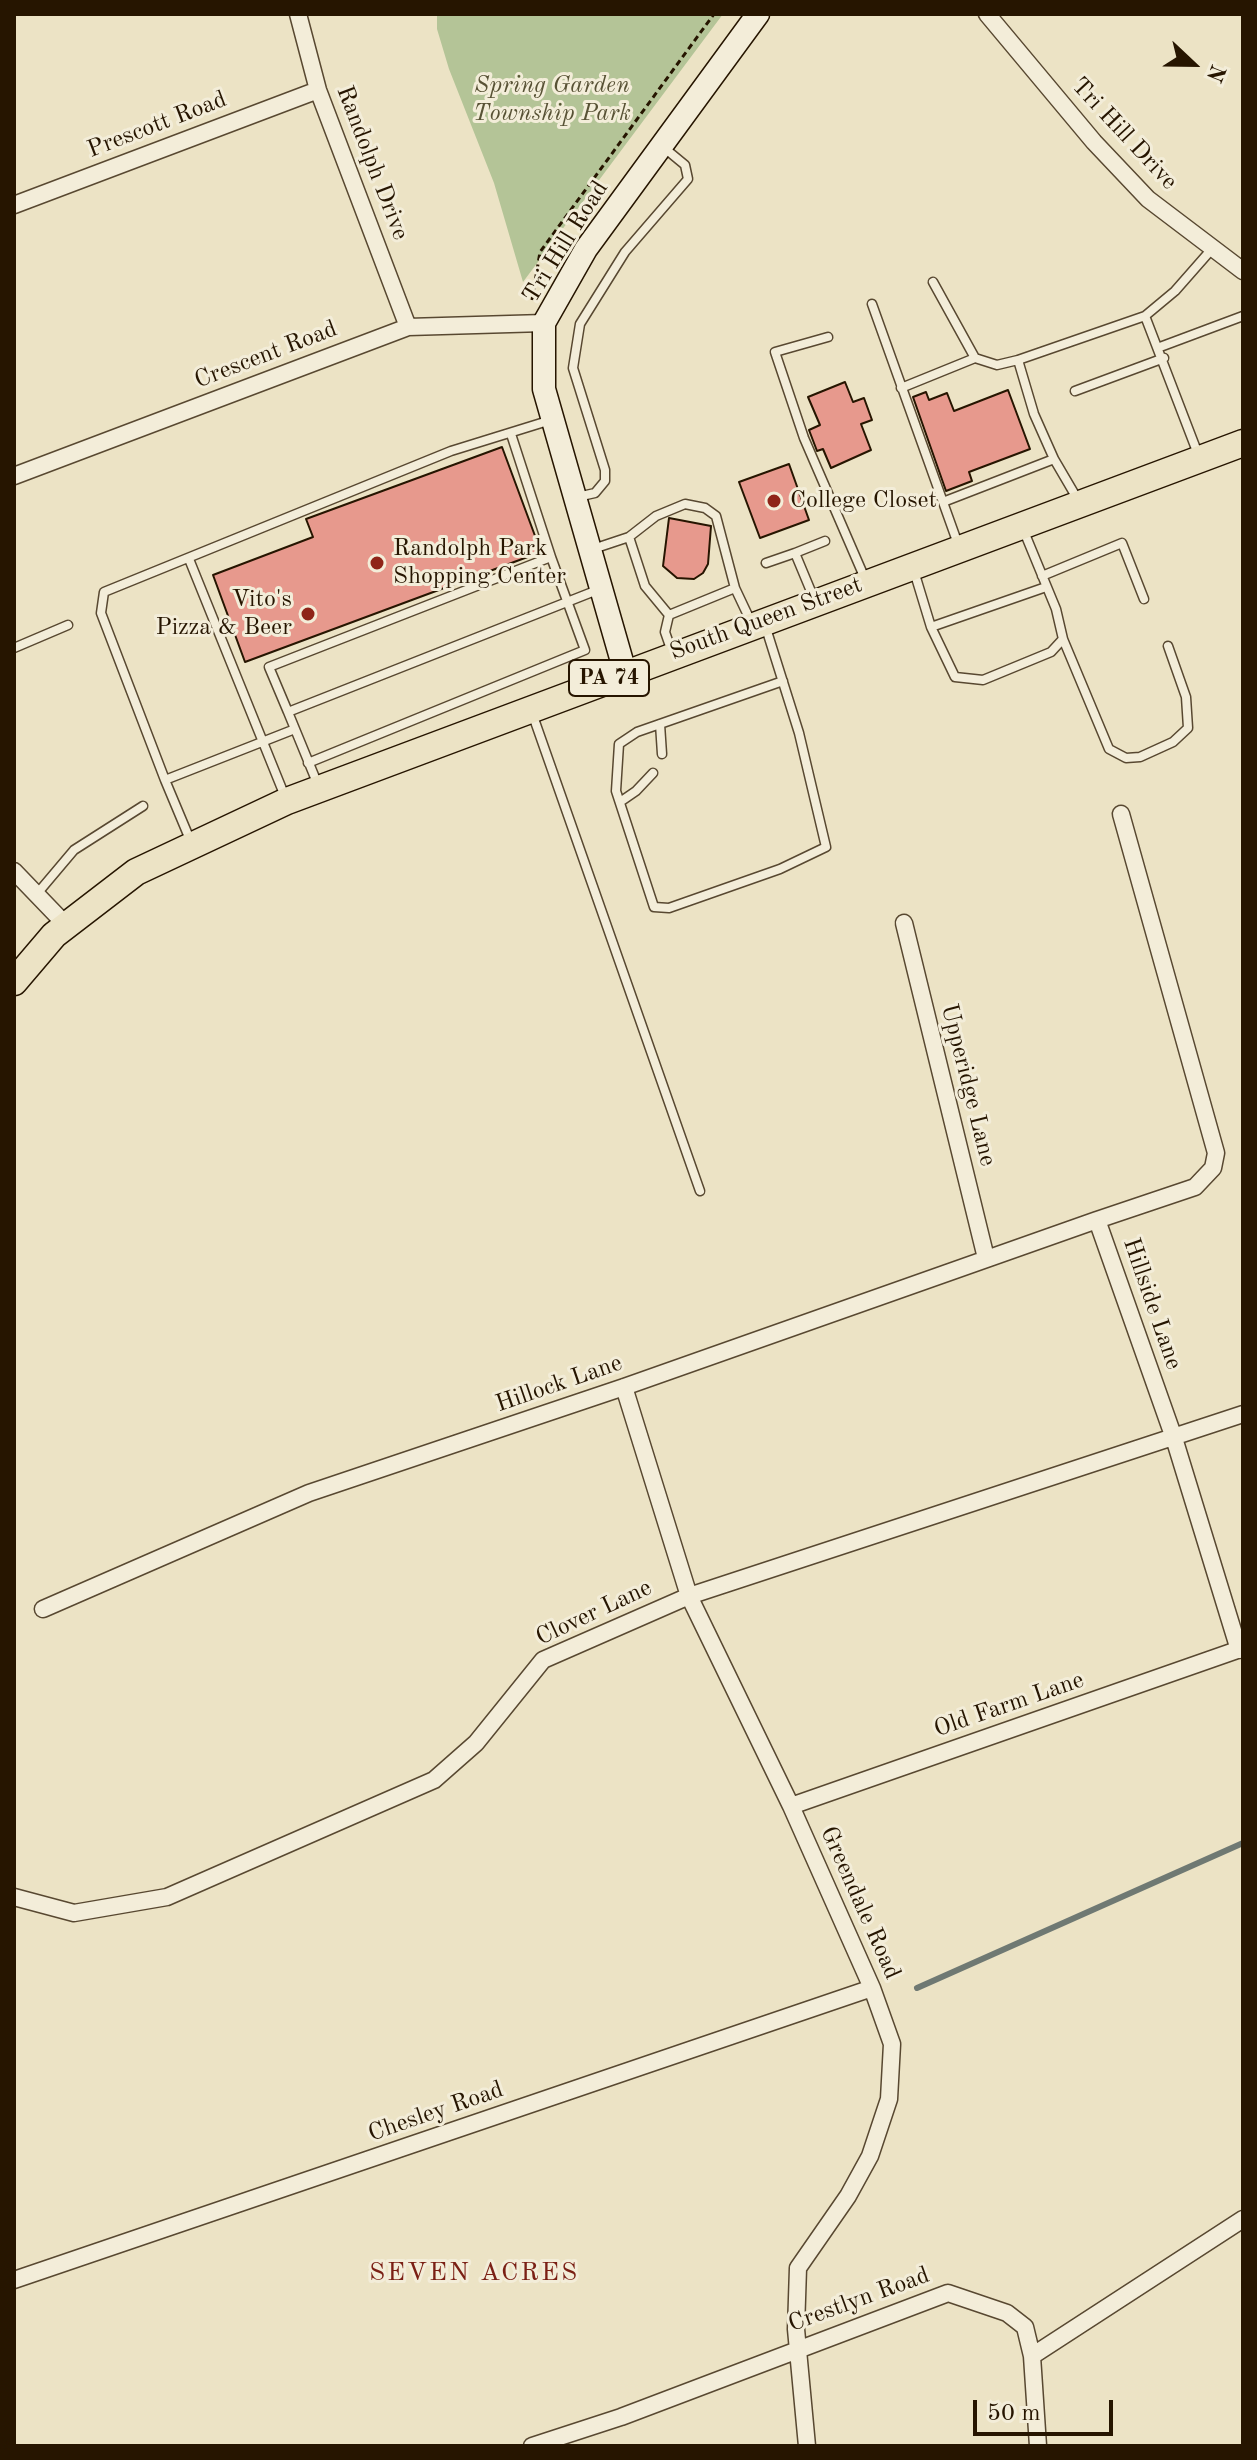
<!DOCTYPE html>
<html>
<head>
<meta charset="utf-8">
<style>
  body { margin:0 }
  #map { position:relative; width:1257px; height:2460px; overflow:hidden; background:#ece3c5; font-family:"Old Standard TT",serif }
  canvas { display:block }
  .frame { position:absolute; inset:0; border:16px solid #261500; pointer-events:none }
  .north { position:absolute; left:1153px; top:24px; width:80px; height:80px; -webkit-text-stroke:6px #f3edd9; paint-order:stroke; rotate:112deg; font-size:22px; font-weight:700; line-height:32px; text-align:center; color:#261500 }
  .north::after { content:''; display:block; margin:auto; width:28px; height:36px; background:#261500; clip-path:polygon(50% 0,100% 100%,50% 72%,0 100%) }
  .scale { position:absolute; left:973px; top:2400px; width:140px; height:36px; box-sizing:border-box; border:4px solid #261500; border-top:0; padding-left:10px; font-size:24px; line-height:28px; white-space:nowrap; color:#261500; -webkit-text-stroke:6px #f3edd9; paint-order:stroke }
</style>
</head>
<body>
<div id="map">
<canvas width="1257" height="2460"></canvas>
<div class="frame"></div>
<div class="north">N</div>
<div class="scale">50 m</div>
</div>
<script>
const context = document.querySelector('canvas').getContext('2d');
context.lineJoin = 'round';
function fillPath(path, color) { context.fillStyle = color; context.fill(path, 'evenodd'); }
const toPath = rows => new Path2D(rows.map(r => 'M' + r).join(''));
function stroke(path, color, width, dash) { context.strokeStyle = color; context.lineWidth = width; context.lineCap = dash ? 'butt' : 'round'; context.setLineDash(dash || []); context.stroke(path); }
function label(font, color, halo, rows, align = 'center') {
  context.font = font + ' "Old Standard TT",serif'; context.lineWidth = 6; context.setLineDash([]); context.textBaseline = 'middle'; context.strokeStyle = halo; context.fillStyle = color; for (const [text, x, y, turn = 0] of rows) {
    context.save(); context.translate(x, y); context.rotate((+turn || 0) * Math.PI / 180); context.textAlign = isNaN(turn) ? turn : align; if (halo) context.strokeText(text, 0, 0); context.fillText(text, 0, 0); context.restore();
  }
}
const green = toPath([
  [437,14,723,14,523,282,494,183,449,69,437,29]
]);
const stream = toPath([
  [917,1988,1243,1843]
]);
const building = toPath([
  [845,382,853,402,864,398,872,420,861,424,871,450,831,468,823,449,817,451,809,430,820,425,808,397,845,382],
  [1008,390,1030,449,969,472,972,481,946,491,913,397,926,392,929,400,947,393,954,411,1008,390],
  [502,447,541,552,245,662,213,575,313,537,306,519,502,447],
  [789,464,809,520,760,538,739,482,789,464],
  [669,518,711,526,708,564,703,573,694,579,677,578,663,566,669,518]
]);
const path = toPath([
  [532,300,540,252,714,14]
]);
const lane = toPath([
  [872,304,958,544],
  [1145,316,1198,454],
  [828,337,775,352,804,438,866,581],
  [1160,347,1243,316],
  [1018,360,1145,316,1175,291,1211,250],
  [901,388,975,358,933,282],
  [1075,391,1164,358],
  [511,434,551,557],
  [1054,459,1078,500],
  [577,497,595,493,605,481,605,470,573,368,580,324,625,252,688,179,685,165,662,146],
  [943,502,1054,459,1034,414,1018,360,997,365,975,358],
  [629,537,645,586,669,615],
  [590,550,629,537,656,516,685,504,705,508,716,516,735,588],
  [189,559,286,799],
  [766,563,795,553],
  [914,571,931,627,955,677,983,680,1051,652,1063,639,1056,609,1023,529],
  [1042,576,1122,543,1144,599],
  [815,601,795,553,825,541],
  [765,625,799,733,826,847,780,869,669,908,654,907,616,791,619,744,637,732,783,681],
  [931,627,1046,587],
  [1063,639,1109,749,1126,758,1140,757,1173,742,1188,728,1186,697,1168,646],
  [14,648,68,625],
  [672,652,665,632,669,615,735,588,752,624],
  [288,712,269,667,551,557,585,650,308,763],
  [532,713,700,1191],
  [660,724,662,754],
  [165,780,101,613,104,592,451,451,551,420],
  [318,785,288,712,600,589],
  [620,802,636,791,653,773],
  [191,842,165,780,295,729],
  [36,895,74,850,143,806]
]);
const street = toPath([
  [298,14,318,90,408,327],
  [987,14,1094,142,1148,199,1243,271],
  [14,205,318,90],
  [14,476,408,327,544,323],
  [1121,814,1216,1153,1213,1168,1195,1187,1097,1220,1174,1438,1239,1650],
  [14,871,66,925],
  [904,923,986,1258],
  [624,1387,689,1596,791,1806,872,1988,892,2044,889,2099,870,2156,848,2196,798,2268,796,2329,807,2446],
  [43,1609,309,1493,624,1387,1097,1220],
  [791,1806,1243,1648],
  [14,1897,74,1913,167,1897,434,1780,476,1743,543,1660,689,1596,1243,1414],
  [14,2280,872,1988],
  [1032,2356,1243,2219],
  [532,2446,621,2417,948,2293,1007,2313,1025,2327,1032,2356,1038,2446]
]);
const secondary = toPath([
  [625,672,544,389,544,323,586,249,758,14]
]);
const primary = toPath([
  [14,982,54,935,136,872,287,801,1243,443]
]);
const markers = [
  [774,501,8,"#8f2418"],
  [377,563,8,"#8f2418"],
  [308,614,8,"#8f2418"]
];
const shields = [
  [609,678,80]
];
const shieldNames = [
  ["PA 74",609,678]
];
const parkNames = [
  ["Spring Garden",552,86],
  ["Township Park",552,114]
];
const streetNames = [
  ["Prescott Road",157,125,-21],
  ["Tri Hill Drive",1124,134,47],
  ["Randolph Drive",372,163,69],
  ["Tri Hill Road",566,242,-58],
  ["Crescent Road",266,355,-21],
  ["South Queen Street",766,619,-20],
  ["Upperidge Lane",968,1085,76],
  ["Hillside Lane",1152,1304,71],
  ["Hillock Lane",559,1384,-19],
  ["Clover Lane",594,1613,-25],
  ["Old Farm Lane",1009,1705,-19],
  ["Greendale Road",860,1903,66],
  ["Chesley Road",436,2112,-19],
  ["Crestlyn Road",859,2300,-20]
];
const poiNames = [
  ["College Closet",790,501],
  ["Randolph Park",393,549],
  ["Shopping Center",393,577],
  ["Vito's",292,600,"right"],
  ["Pizza & Beer",292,628,"right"]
];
const neighbourhoodNames = [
  ["SEVEN ACRES",474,2273]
];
fillPath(green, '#b4c497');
stroke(stream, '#6f7973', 6);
fillPath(building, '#e7998d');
stroke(building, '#261500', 2);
stroke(lane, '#584831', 11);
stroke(street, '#584831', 19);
stroke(secondary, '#261500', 25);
stroke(primary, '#261500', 29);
stroke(path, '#261500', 3, [6, 4]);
stroke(lane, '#f3edd9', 8);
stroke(street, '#f3edd9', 16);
stroke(secondary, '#f3edd9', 22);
stroke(primary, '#ece3c5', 26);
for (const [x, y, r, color] of markers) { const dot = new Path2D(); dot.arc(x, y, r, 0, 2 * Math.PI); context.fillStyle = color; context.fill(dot); stroke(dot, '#f3edd9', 3); }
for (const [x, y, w] of shields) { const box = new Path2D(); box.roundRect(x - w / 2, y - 18, w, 36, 6); context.fillStyle = '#f3edd9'; context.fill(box); stroke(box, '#261500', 2); }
label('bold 22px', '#261500', null, shieldNames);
label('italic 24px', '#585235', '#f3edd9', parkNames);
label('24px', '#261500', '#f3edd9', streetNames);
label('24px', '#261500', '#f3edd9', poiNames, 'left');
context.letterSpacing = '2px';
label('26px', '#7a1f14', '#f3edd9', neighbourhoodNames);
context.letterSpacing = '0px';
</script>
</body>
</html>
